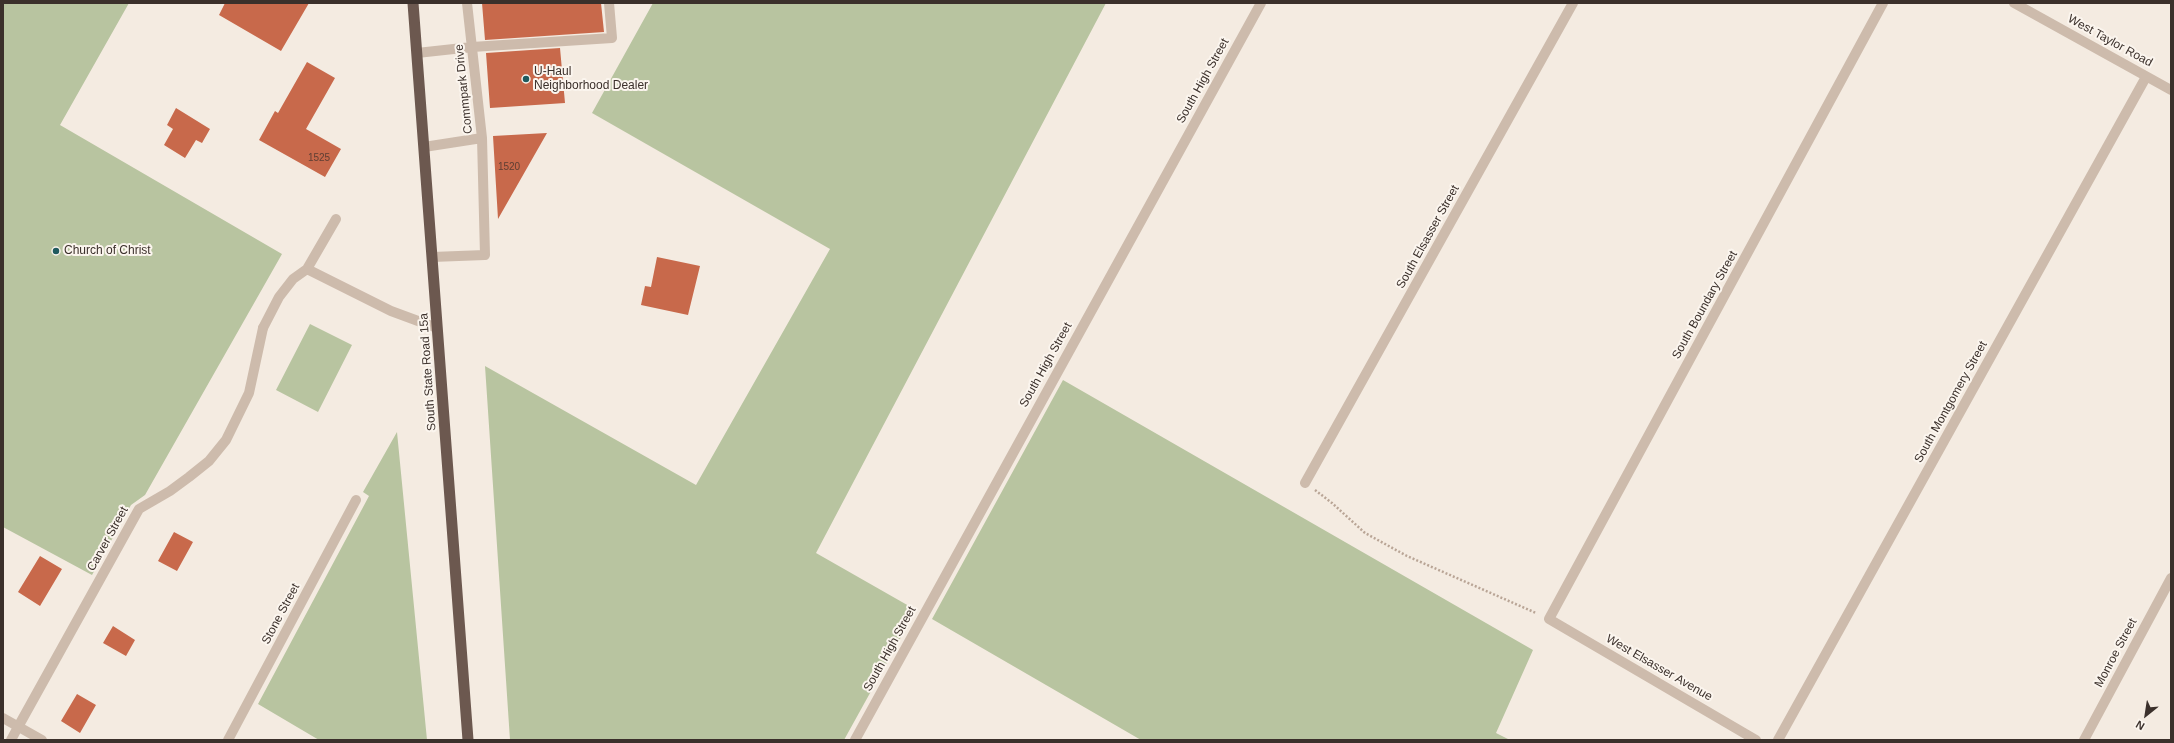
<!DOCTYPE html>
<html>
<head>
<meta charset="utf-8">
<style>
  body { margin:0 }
  #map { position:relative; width:2174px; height:743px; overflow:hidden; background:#f4ebe1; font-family:Arial,sans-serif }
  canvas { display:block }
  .frame { position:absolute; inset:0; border:4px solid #3b302b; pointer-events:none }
  .north { position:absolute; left:2126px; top:695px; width:40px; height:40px; -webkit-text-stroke:3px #fbf5ee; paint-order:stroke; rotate:210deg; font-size:11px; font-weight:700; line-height:16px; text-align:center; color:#3b302b }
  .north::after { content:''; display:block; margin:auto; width:14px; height:18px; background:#3b302b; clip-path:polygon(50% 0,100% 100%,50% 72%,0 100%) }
</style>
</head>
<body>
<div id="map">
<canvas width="2174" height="743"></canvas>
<div class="frame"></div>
<div class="north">N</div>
</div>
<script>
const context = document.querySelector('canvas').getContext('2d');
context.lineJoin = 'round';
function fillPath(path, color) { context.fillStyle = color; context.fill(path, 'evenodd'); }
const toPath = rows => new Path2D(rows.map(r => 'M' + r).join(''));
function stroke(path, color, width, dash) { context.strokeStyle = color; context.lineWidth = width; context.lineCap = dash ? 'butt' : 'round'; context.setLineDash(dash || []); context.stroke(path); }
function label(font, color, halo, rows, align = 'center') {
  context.font = font + ' Arial,sans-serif'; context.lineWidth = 4; context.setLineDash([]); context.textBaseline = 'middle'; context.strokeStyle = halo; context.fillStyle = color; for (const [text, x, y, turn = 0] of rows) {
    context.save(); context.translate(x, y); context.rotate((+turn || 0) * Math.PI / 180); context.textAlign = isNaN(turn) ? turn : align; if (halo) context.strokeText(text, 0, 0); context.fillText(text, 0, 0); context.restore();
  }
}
const green = toPath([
  [3,3,129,3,60,125,282,254,145,495,131,505,92,575,3,527],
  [653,3,1106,3,816,553,916,610,844,740,510,740,485,366,696,485,830,249,592,113],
  [310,324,352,345,318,412,276,390],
  [1063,380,1533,650,1496,733,1510,740,1141,740,932,619],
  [397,432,427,740,319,740,258,704,369,496,363,492]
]);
const building = toPath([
  [225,3,309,3,281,51,219,15],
  [482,3,601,3,604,32,485,40],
  [560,48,565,103,490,108,486,53],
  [307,62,335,78,306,129,341,149,325,177,259,140,275,111,278,113],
  [176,108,210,129,202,143,196,140,185,158,164,145,173,129,167,125],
  [547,133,498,219,493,136],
  [657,257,700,266,688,315,641,305,645,286,651,287],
  [174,532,193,542,177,571,158,561],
  [40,556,62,569,40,606,18,592],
  [113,626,135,640,126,656,103,643],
  [77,694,96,705,80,733,61,721]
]);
const path = toPath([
  [1315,490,1332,503,1365,533,1407,556,1536,613]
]);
const service = toPath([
  [417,53,472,47,612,38,609,3],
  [424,147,482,138,467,3],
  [432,257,485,255,482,138],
  [307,269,336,219],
  [263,328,279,297,293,279,307,269,391,311,437,328],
  [11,740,18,727]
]);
const minor = toPath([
  [1305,483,1573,3],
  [18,727,139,509,170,491,189,477,209,461,226,440,249,393,263,328],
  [228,740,356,500],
  [855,740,1261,3],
  [1756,740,1549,619,1883,3],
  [1778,740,2146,77],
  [2084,740,2171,578]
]);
const tertiary = toPath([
  [2014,3,2171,90],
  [3,718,42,740]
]);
const trunk = toPath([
  [413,3,468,740]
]);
const markers = [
  [526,79,4,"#1f5a5e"],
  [56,251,4,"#1f5a5e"]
];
const numberNames = [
  ["1525",319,158],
  ["1520",509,167]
];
const streetNames = [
  ["West Taylor Road",2110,41,29],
  ["South High Street",1203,81,-61],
  ["Commpark Drive",464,89,-96],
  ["South Elsasser Street",1428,237,-61],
  ["South Boundary Street",1705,305,-61],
  ["South High Street",1046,365,-61],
  ["South State Road 15a",428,372,-94],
  ["South Montgomery Street",1951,402,-61],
  ["Carver Street",108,539,-61],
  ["Stone Street",281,614,-62],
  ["South High Street",890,649,-61],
  ["Monroe Street",2116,653,-62],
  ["West Elsasser Avenue",1659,668,30]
];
const poiNames = [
  ["U-Haul",534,72],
  ["Neighborhood Dealer",534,86],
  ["Church of Christ",64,251]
];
fillPath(green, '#b8c4a0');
fillPath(building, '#c8694b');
stroke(path, '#b9a596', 2.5, [2, 2]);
stroke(service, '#cdbbac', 10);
stroke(minor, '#cdbbac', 10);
stroke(tertiary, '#cdbbac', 10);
stroke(trunk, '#6c584f', 11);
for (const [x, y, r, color] of markers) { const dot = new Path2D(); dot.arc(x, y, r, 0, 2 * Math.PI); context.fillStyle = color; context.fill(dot); stroke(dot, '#fbf5ee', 1.5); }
label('10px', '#5e3e33', null, numberNames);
label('12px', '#3b302b', '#fbf5ee', streetNames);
label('12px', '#3b302b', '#fbf5ee', poiNames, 'left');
</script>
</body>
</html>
